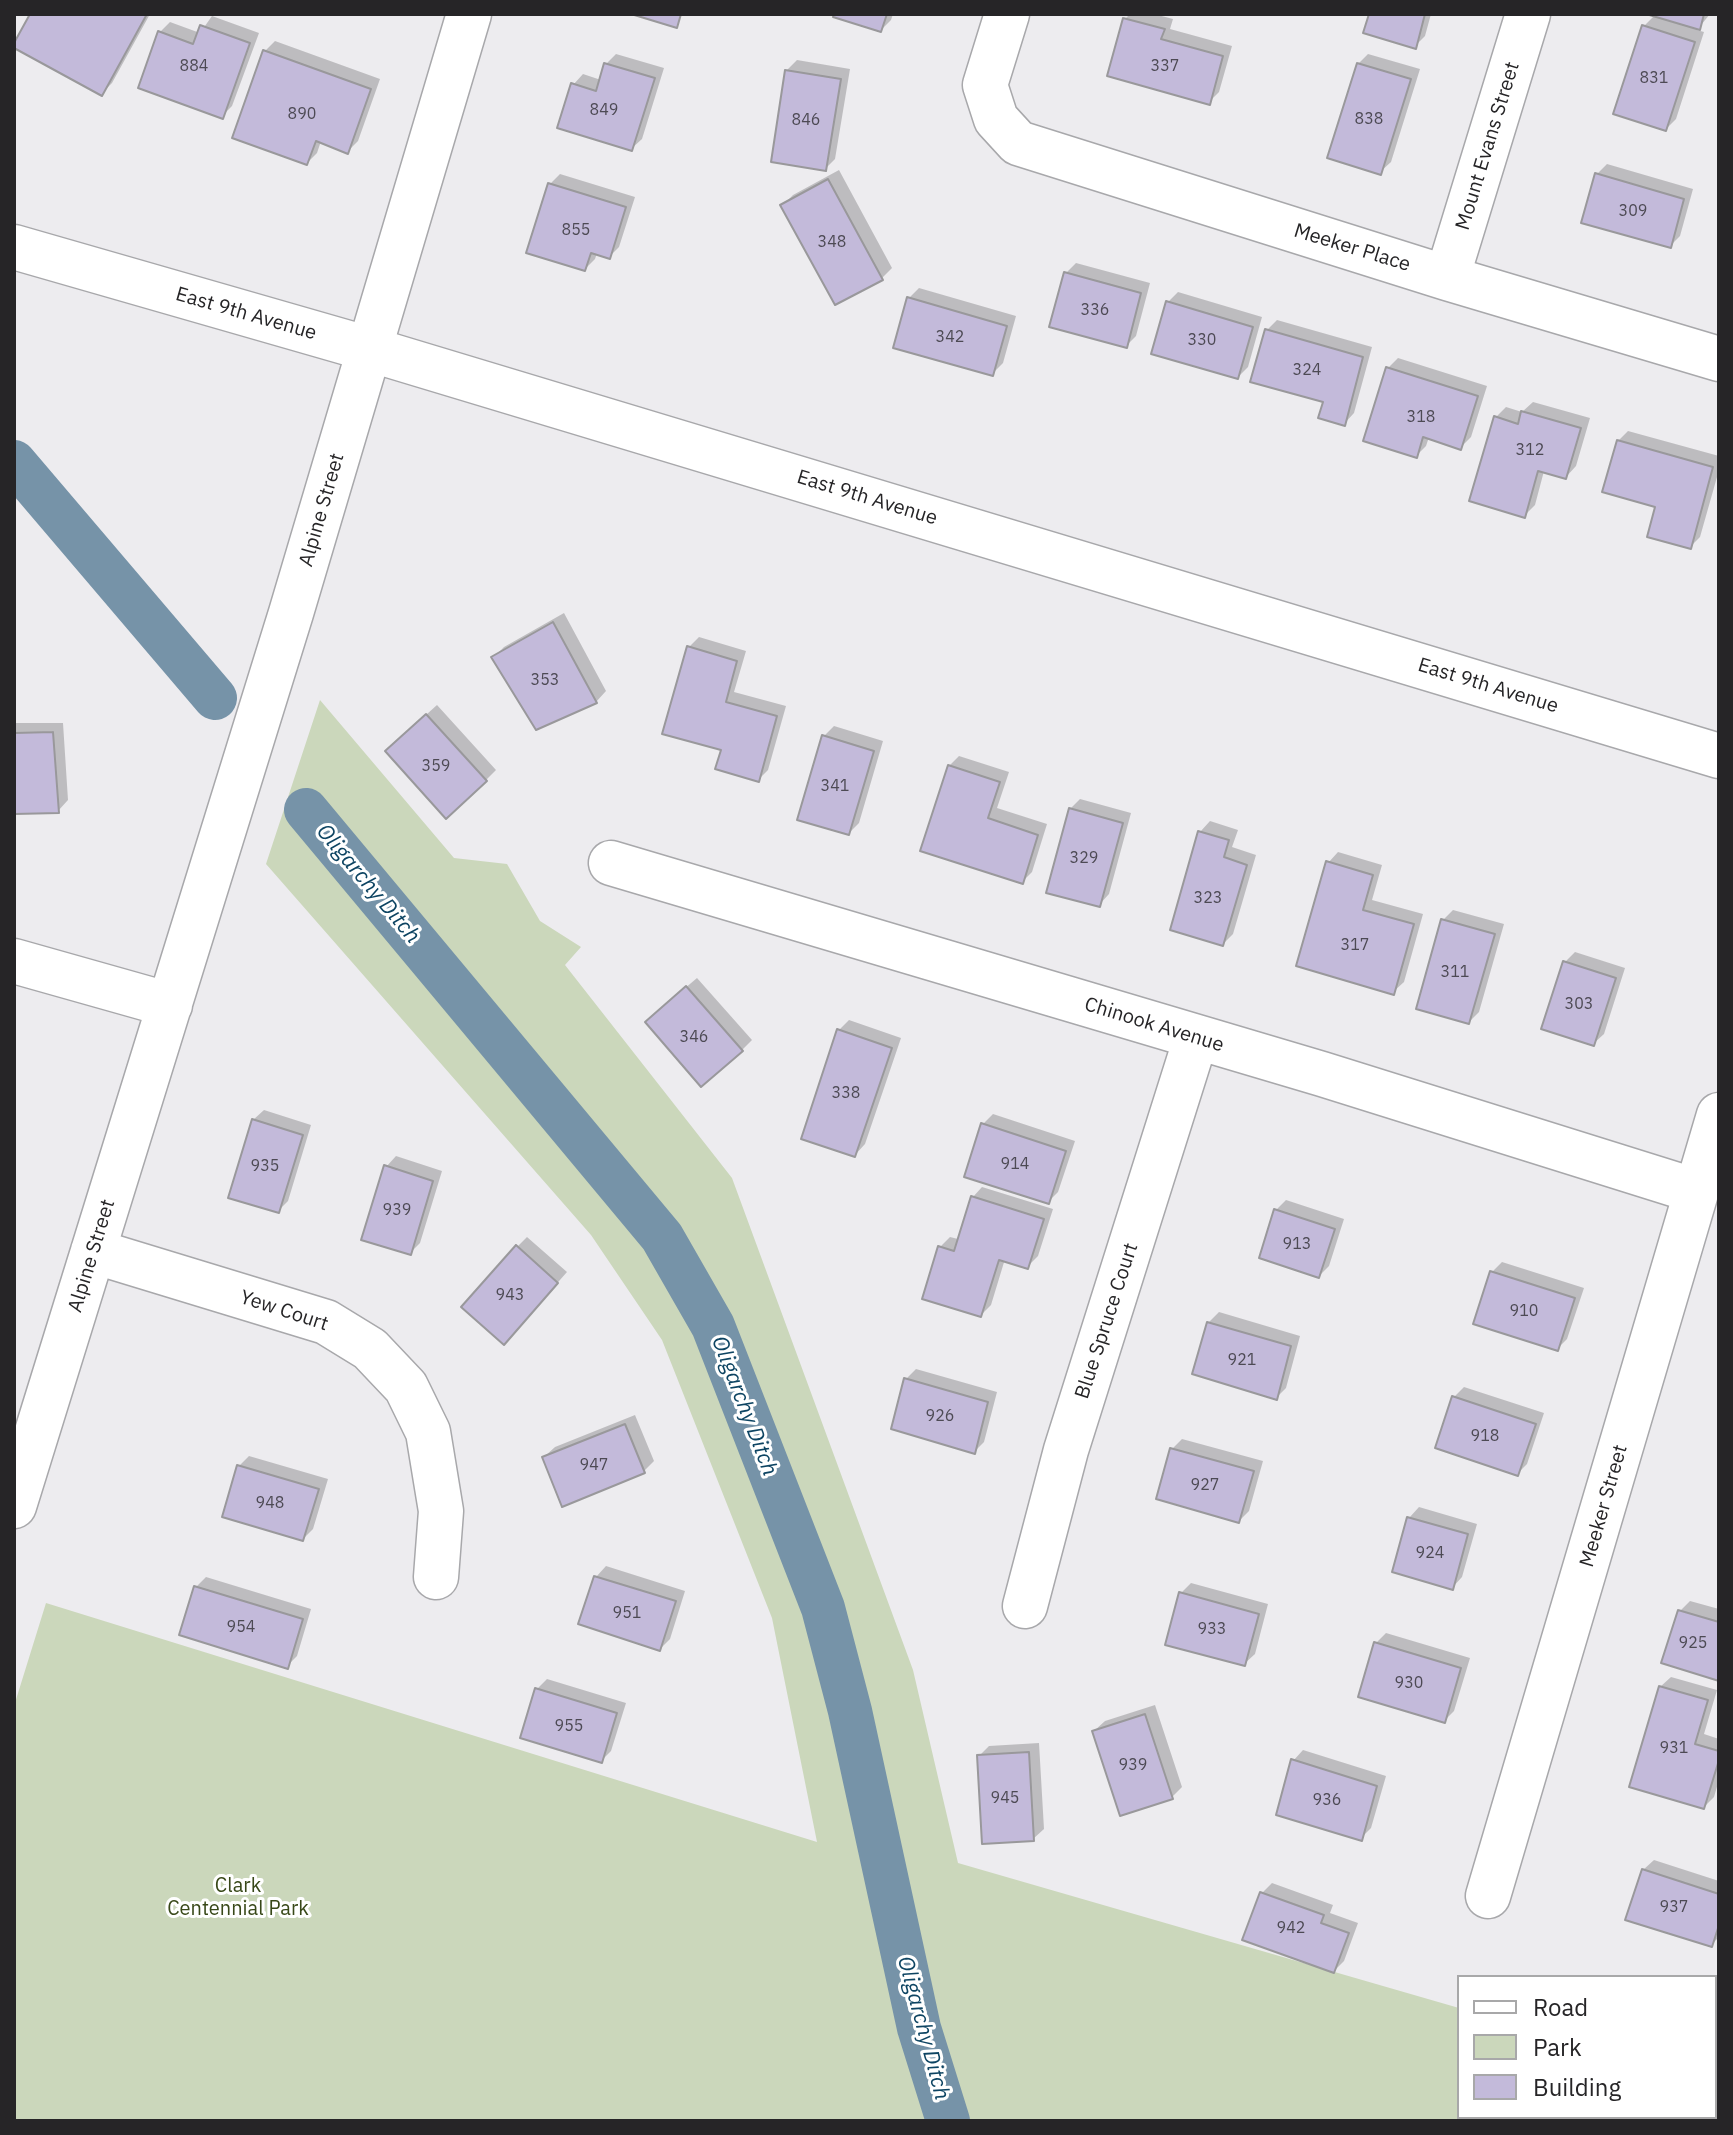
<!DOCTYPE html>
<html>
<head>
<meta charset="utf-8">
<style>
  body { margin:0 }
  #map { position:relative; width:1733px; height:2135px; overflow:hidden; background:#edecef; font-family:"IBM Plex Sans",sans-serif }
  canvas { display:block }
  .frame { position:absolute; inset:0; border:16px solid #262527; pointer-events:none }
  .legend { position:absolute; left:1457px; top:1975px; width:260px; height:144px; box-sizing:border-box; background:#fff; border:2px solid #a8a8a9; margin:0; padding:10px 14px; list-style:none; font-size:24px; color:#262527 }
  .legend li { display:flex; align-items:center; gap:16px; height:40px }
  .legend b { width:40px; border:2px solid #a8a8a9 }
</style>
</head>
<body>
<div id="map">
<canvas width="1733" height="2135"></canvas>
<div class="frame"></div>
<ul class="legend">
<li><b style="height:10px;background:#fff"></b>Road</li>
<li><b style="height:22px;background:#cbd7bb"></b>Park</li>
<li><b style="height:22px;background:#c3bada"></b>Building</li>
</ul>
</div>
<script>
const context = document.querySelector('canvas').getContext('2d');
context.lineJoin = 'round';
function fillPath(path, color) { context.fillStyle = color; context.fill(path, 'evenodd'); }
const toPath = rows => new Path2D(rows.map(r => 'M' + r).join(''));
function stroke(path, color, width, dash) { context.strokeStyle = color; context.lineWidth = width; context.lineCap = dash ? 'butt' : 'round'; context.setLineDash(dash || []); context.stroke(path); }
function label(font, color, halo, rows, align = 'center') {
  context.font = font + ' "IBM Plex Sans",sans-serif'; context.lineWidth = 6; context.setLineDash([]); context.textBaseline = 'middle'; context.strokeStyle = halo; context.fillStyle = color; for (const [text, x, y, turn = 0] of rows) {
    context.save(); context.translate(x, y); context.rotate((+turn || 0) * Math.PI / 180); context.textAlign = isNaN(turn) ? turn : align; if (halo) context.strokeText(text, 0, 0); context.fillText(text, 0, 0); context.restore();
  }
}
const green = toPath([
  [320,700,454,858,507,864,540,921,581,947,565,965,732,1178,913,1670,958,1863,1459,2008,1459,2117,1715,2117,1715,2083,1719,2084,1719,2121,14,2121,14,1706,46,1603,817,1842,772,1618,662,1340,591,1235,266,864]
]);
const shadow = toPath([
  [32,14,150,14,112,83,102,93],
  [836,14,893,14,891,20,881,30],
  [1130,14,1154,14,1173,19,1170,29,1232,46,1219,92,1209,102,1125,19],
  [1371,14,1431,14,1425,36,1415,46],
  [1653,14,1710,14,1697,30,1704,32,1676,119,1666,129,1644,26,1655,15],
  [212,16,259,33,232,106,222,116,160,32,170,22,200,33],
  [275,41,380,79,358,141,348,151,321,141,317,153,307,163,265,51],
  [616,54,664,68,642,139,631,149,573,85,583,74,601,80,606,64],
  [1368,54,1420,69,1391,162,1380,172,1358,64],
  [797,60,850,69,835,159,825,169,787,70],
  [1607,164,1693,189,1680,236,1670,246,1597,174],
  [839,170,892,268,882,278,836,303,783,205,793,195],
  [560,174,635,197,619,247,609,257,597,253,595,259,585,269,550,184],
  [1076,263,1150,283,1136,336,1126,346,1066,273],
  [919,288,1016,316,1003,363,993,373,909,298],
  [1178,292,1262,317,1248,367,1238,377,1168,302],
  [1277,320,1372,347,1354,413,1344,424,1267,330],
  [1398,358,1487,386,1471,437,1461,447,1429,437,1426,446,1416,456,1388,368],
  [1533,402,1590,418,1576,466,1566,477,1544,471,1535,505,1525,515,1496,417,1506,407,1522,412],
  [1628,431,1719,456,1719,470,1700,537,1690,547,1658,505,1618,441],
  [564,613,606,691,596,702,494,657,504,647],
  [699,637,746,651,734,692,786,706,768,770,758,780,689,647],
  [437,705,496,770,486,780,397,741],
  [14,723,63,723,68,800,58,811,14,812],
  [834,726,883,741,859,823,849,833,824,736],
  [959,756,1009,772,997,808,1047,824,1032,872,1022,882,949,766],
  [1080,799,1131,813,1109,894,1099,905,1070,809],
  [1210,821,1238,830,1232,847,1256,855,1233,934,1223,944,1172,929,1200,832],
  [1338,852,1382,865,1372,900,1423,914,1404,982,1393,992,1328,863],
  [1453,910,1504,924,1479,1012,1469,1022,1443,920],
  [1575,952,1625,968,1604,1034,1593,1044,1565,962],
  [697,978,752,1040,742,1050,657,1012],
  [849,1020,901,1038,865,1144,855,1155,839,1030],
  [264,1110,311,1125,288,1201,278,1211,253,1120],
  [993,1114,1075,1141,1058,1192,1048,1202,983,1124],
  [396,1156,442,1171,420,1243,410,1253,386,1167],
  [982,1187,1053,1209,1038,1256,1028,1266,1005,1259,991,1305,981,1315,940,1247,950,1237,958,1239,972,1198],
  [1286,1200,1344,1219,1329,1266,1319,1276,1276,1210],
  [527,1237,567,1272,514,1332,517,1247],
  [1502,1262,1584,1288,1567,1339,1557,1349,1492,1272],
  [1219,1312,1300,1336,1286,1388,1276,1398,1208,1323],
  [916,1369,997,1392,984,1442,974,1452,906,1379],
  [1464,1387,1544,1413,1527,1464,1517,1474,1454,1397],
  [635,1415,654,1461,644,1471,544,1457,555,1447],
  [1182,1439,1263,1461,1249,1511,1239,1521,1172,1449],
  [249,1456,328,1479,313,1529,303,1539,239,1466],
  [1419,1507,1477,1524,1462,1577,1452,1588,1409,1518],
  [606,1566,685,1591,670,1639,660,1649,596,1577],
  [206,1577,311,1609,297,1656,287,1666,196,1587],
  [1191,1583,1268,1604,1255,1654,1244,1664,1181,1593],
  [1690,1601,1719,1609,1719,1679,1680,1611],
  [1386,1633,1470,1658,1454,1711,1444,1721,1376,1643],
  [1671,1677,1717,1690,1704,1734,1719,1739,1719,1780,1714,1797,1704,1807,1660,1687],
  [547,1679,626,1703,611,1751,601,1761,537,1689],
  [1155,1705,1182,1787,1172,1797,1094,1731,1105,1721],
  [1039,1743,1044,1829,1033,1839,979,1756,989,1746],
  [1303,1750,1386,1776,1371,1828,1361,1838,1293,1761],
  [1654,1860,1719,1881,1719,1937,1711,1945,1643,1870],
  [1272,1883,1333,1905,1330,1913,1358,1923,1344,1961,1334,1971,1262,1893]
]);
const canal = toPath([
  [14,462,215,698],
  [306,810,662,1237,713,1326,823,1608,850,1711,919,2028,948,2121]
]);
const building = toPath([
  [30,14,147,14,102,96,14,48,14,43,30,14],
  [631,14,681,14,677,28,631,14],
  [834,14,887,14,881,32,833,17,834,14],
  [1369,14,1425,14,1416,49,1363,33,1369,14],
  [1646,14,1704,14,1700,30,1646,14],
  [1123,18,1165,29,1161,39,1223,56,1210,105,1107,76,1123,18],
  [200,25,250,43,223,119,138,88,158,31,193,44,200,25],
  [1642,25,1695,42,1666,131,1613,114,1642,25],
  [263,50,371,89,348,154,316,141,307,165,232,138,263,50],
  [604,63,655,78,632,151,557,128,571,83,596,91,604,63],
  [1357,63,1411,79,1381,175,1327,158,1357,63],
  [785,70,841,79,826,171,771,162,785,70],
  [1595,173,1684,199,1671,248,1581,223,1595,173],
  [828,179,883,280,835,305,780,205,828,179],
  [548,183,626,207,610,259,591,253,585,271,526,253,548,183],
  [1064,272,1141,293,1127,348,1049,327,1064,272],
  [907,297,1007,326,993,376,893,348,907,297],
  [1166,301,1253,327,1238,379,1151,354,1166,301],
  [1265,329,1363,357,1345,426,1318,418,1323,402,1250,382,1265,329],
  [1386,367,1478,396,1461,450,1423,437,1417,458,1363,441,1386,367],
  [1521,411,1581,428,1566,479,1538,471,1525,518,1469,501,1494,416,1518,424,1521,411],
  [1617,440,1713,467,1691,549,1647,537,1655,507,1602,492,1617,440],
  [553,622,597,703,536,730,491,657,553,622],
  [687,646,737,661,726,702,777,716,759,782,715,769,721,750,662,734,687,646],
  [426,714,487,781,446,819,385,751,426,714],
  [53,732,59,813,14,814,14,733,53,732],
  [822,735,874,751,849,835,797,820,822,735],
  [948,765,1000,782,988,818,1038,835,1023,884,920,851,948,765],
  [1069,808,1123,823,1100,907,1046,893,1069,808],
  [1198,831,1229,840,1224,857,1247,865,1223,946,1170,930,1198,831],
  [1326,861,1373,875,1363,910,1414,924,1394,995,1296,966,1326,861],
  [1441,919,1495,934,1469,1024,1416,1009,1441,919],
  [1563,961,1616,978,1594,1046,1541,1029,1563,961],
  [686,986,743,1051,701,1087,645,1022,686,986],
  [837,1029,892,1048,855,1157,801,1139,837,1029],
  [252,1119,303,1135,279,1213,228,1198,252,1119],
  [981,1123,1066,1151,1049,1204,964,1177,981,1123],
  [384,1165,433,1181,411,1255,361,1240,384,1165],
  [971,1196,1044,1219,1028,1269,999,1260,981,1317,922,1299,938,1246,954,1251,971,1196],
  [1274,1209,1335,1229,1319,1278,1259,1258,1274,1209],
  [516,1245,558,1283,504,1345,461,1307,516,1245],
  [1490,1271,1575,1298,1558,1351,1473,1324,1490,1271],
  [1207,1322,1291,1346,1277,1400,1192,1374,1207,1322],
  [904,1378,988,1402,975,1454,891,1429,904,1378],
  [1452,1396,1536,1424,1518,1476,1435,1448,1452,1396],
  [625,1424,645,1473,562,1507,542,1457,625,1424],
  [1170,1448,1254,1471,1239,1523,1156,1499,1170,1448],
  [237,1465,319,1489,303,1541,222,1517,237,1465],
  [1407,1517,1468,1534,1453,1590,1392,1572,1407,1517],
  [594,1576,676,1601,660,1651,578,1624,594,1576],
  [194,1586,303,1619,288,1669,179,1635,194,1586],
  [1179,1592,1259,1614,1245,1666,1165,1645,1179,1592],
  [1678,1610,1719,1622,1719,1681,1661,1663,1678,1610],
  [1374,1642,1461,1668,1445,1723,1358,1697,1374,1642],
  [1659,1686,1708,1700,1695,1744,1719,1751,1719,1760,1704,1809,1629,1787,1659,1686],
  [535,1688,617,1713,602,1763,520,1738,535,1688],
  [1145,1714,1173,1799,1120,1816,1092,1731,1145,1714],
  [1029,1752,1034,1841,982,1844,977,1755,1029,1752],
  [1291,1759,1377,1786,1362,1841,1276,1815,1291,1759],
  [1642,1869,1719,1894,1719,1925,1712,1947,1625,1920,1642,1869],
  [1260,1892,1324,1915,1321,1923,1349,1933,1334,1973,1242,1940,1260,1892]
]);
const minor = toPath([
  [1007,14,985,85,996,119,1018,143,1447,278,1719,359],
  [1447,278,1528,14],
  [611,863,1322,1074,1696,1191],
  [14,961,170,1005],
  [93,1251,326,1322,370,1349,406,1387,428,1432,441,1511,436,1577],
  [14,1506,291,613,469,14],
  [1025,1606,1066,1450,1196,1038],
  [1488,1896,1719,1115]
]);
const major = toPath([
  [14,247,369,349,1719,756]
]);
const numberNames = [
  ["884",194,66],
  ["337",1165,66],
  ["831",1654,78],
  ["849",604,110],
  ["890",302,114],
  ["838",1369,119],
  ["846",806,120],
  ["309",1633,211],
  ["855",576,230],
  ["348",832,242],
  ["336",1095,310],
  ["342",950,337],
  ["330",1202,340],
  ["324",1307,370],
  ["318",1421,417],
  ["312",1530,450],
  ["353",545,680],
  ["359",436,766],
  ["341",835,786],
  ["329",1084,858],
  ["323",1208,898],
  ["317",1355,945],
  ["311",1455,972],
  ["303",1579,1004],
  ["346",694,1037],
  ["338",846,1093],
  ["914",1015,1164],
  ["935",265,1166],
  ["939",397,1210],
  ["913",1297,1244],
  ["943",510,1295],
  ["910",1524,1311],
  ["921",1242,1360],
  ["926",940,1416],
  ["918",1485,1436],
  ["947",594,1465],
  ["927",1205,1485],
  ["948",270,1503],
  ["924",1430,1553],
  ["951",627,1613],
  ["954",241,1627],
  ["933",1212,1629],
  ["925",1693,1643],
  ["930",1409,1683],
  ["955",569,1726],
  ["931",1674,1748],
  ["939",1133,1765],
  ["945",1005,1798],
  ["936",1327,1800],
  ["937",1674,1907],
  ["942",1291,1928]
];
const streetNames = [
  ["Mount Evans Street",1488,146,-73],
  ["Meeker Place",1352,248,17],
  ["East 9th Avenue",246,314,16],
  ["East 9th Avenue",867,498,17],
  ["Alpine Street",322,510,-74],
  ["East 9th Avenue",1488,686,17],
  ["Chinook Avenue",1154,1025,17],
  ["Alpine Street",92,1256,-73],
  ["Yew Court",284,1311,18],
  ["Blue Spruce Court",1107,1321,-72],
  ["Meeker Street",1604,1506,-74]
];
const parkNames = [
  ["Clark",238,1886],
  ["Centennial Park",238,1909]
];
const waterNames = [
  ["Oligarchy Ditch",368,884,50],
  ["Oligarchy Ditch",744,1406,69],
  ["Oligarchy Ditch",923,2028,75]
];
fillPath(green, '#cbd7bb');
fillPath(shadow, '#0003');
stroke(canal, '#7693a8', 44);
fillPath(building, '#c3bada');
stroke(building, '#99989b', 2);
stroke(minor, '#a8a8ab', 47);
stroke(major, '#a8a8ab', 47);
stroke(minor, '#fff', 44);
stroke(major, '#fff', 44);
label('16px', '#4d4a54', null, numberNames);
label('20px', '#262527', '#fff', streetNames);
label('20px', '#384818', '#fff', parkNames);
label('italic 22px', '#0d4462', '#fff', waterNames);
</script>
</body>
</html>
